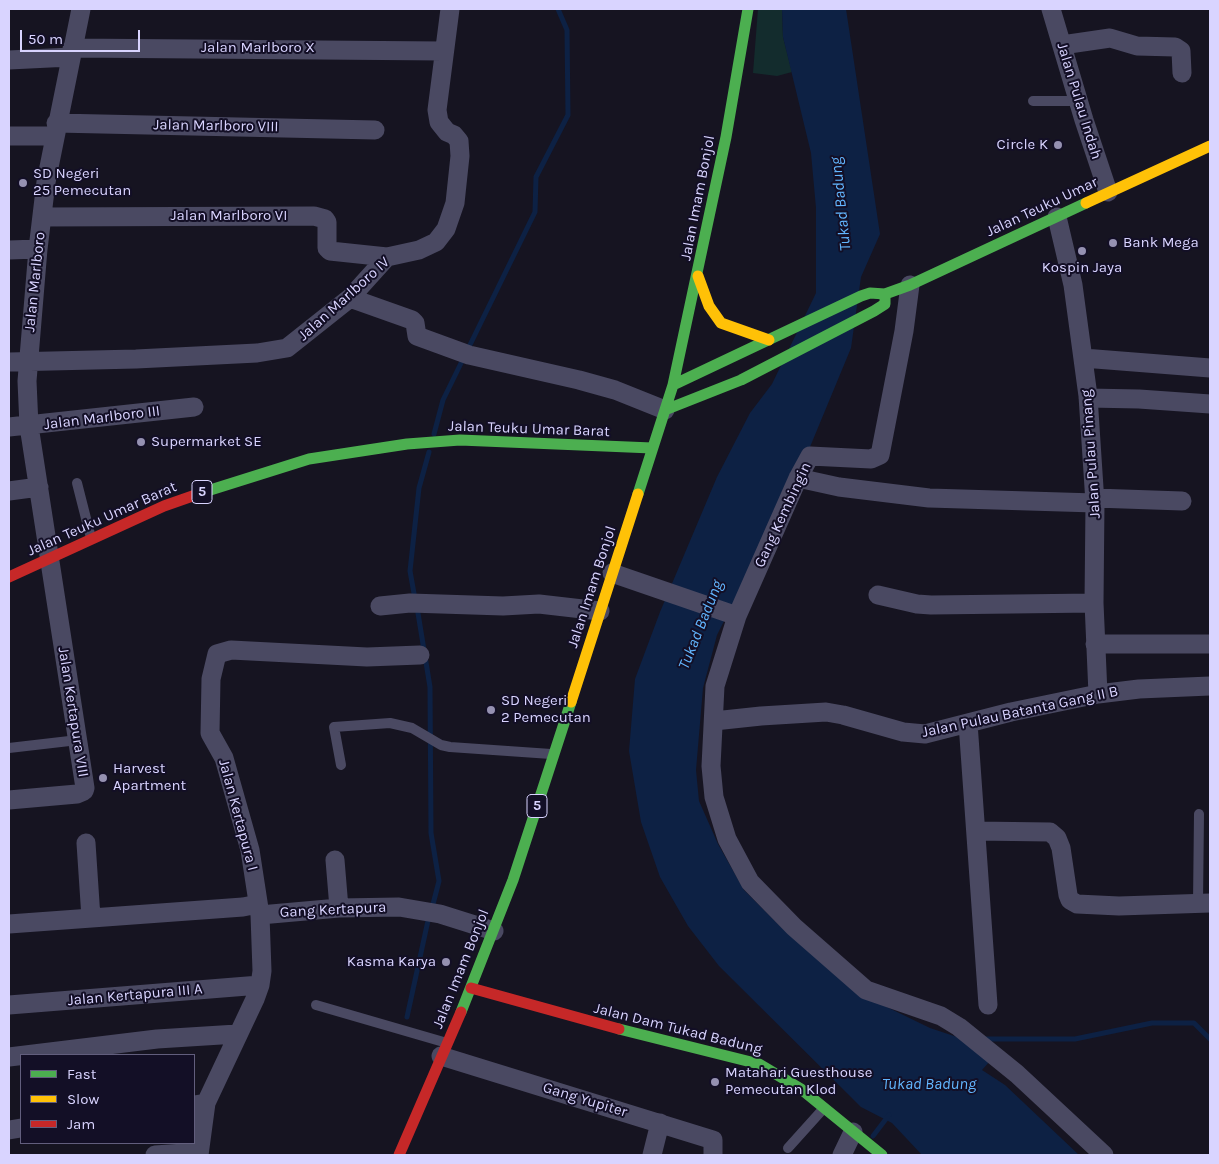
<!DOCTYPE html>
<html>
<head>
<meta charset="utf-8">
<style>
  body { margin:0 }
  #map { position:relative; width:1219px; height:1164px; overflow:hidden; background:#161421; font-family:Karla,sans-serif }
  canvas { display:block }
  .frame { position:absolute; inset:0; border:10px solid #d9d4ff; pointer-events:none }
  .legend { position:absolute; left:20px; top:1054px; width:175px; height:90px; box-sizing:border-box; background:#130f26; border:1px solid #625e7d; margin:0; padding:6px 9px; list-style:none; font-size:15px; color:#d9d4ff }
  .legend li { display:flex; align-items:center; gap:10px; height:25px }
  .legend b { width:25px; border:1px solid #625e7d }
  .scale { position:absolute; left:20px; top:30px; width:120px; height:22px; box-sizing:border-box; border:2px solid #d9d4ff; border-top:0; padding-left:6px; font-size:15px; line-height:18px; white-space:nowrap; color:#d9d4ff; -webkit-text-stroke:4px #130f26; paint-order:stroke }
</style>
</head>
<body>
<div id="map">
<canvas width="1219" height="1164"></canvas>
<div class="frame"></div>
<ul class="legend">
<li><b style="height:6px;background:#4caf50"></b>Fast</li>
<li><b style="height:6px;background:#ffc107"></b>Slow</li>
<li><b style="height:6px;background:#c62828"></b>Jam</li>
</ul>
<div class="scale">50 m</div>
</div>
<script>
const context = document.querySelector('canvas').getContext('2d');
context.lineJoin = 'round';
function fillPath(path, color) { context.fillStyle = color; context.fill(path, 'evenodd'); }
const toPath = rows => new Path2D(rows.map(r => 'M' + r).join(''));
function stroke(path, color, width, dash) { context.strokeStyle = color; context.lineWidth = width; context.lineCap = dash ? 'butt' : 'round'; context.setLineDash(dash || []); context.stroke(path); }
function label(font, color, halo, rows, align = 'center') {
  context.font = font + ' Karla,sans-serif'; context.lineWidth = 4; context.setLineDash([]); context.textBaseline = 'middle'; context.strokeStyle = halo; context.fillStyle = color; for (const [text, x, y, turn = 0] of rows) {
    context.save(); context.translate(x, y); context.rotate((+turn || 0) * Math.PI / 180); context.textAlign = isNaN(turn) ? turn : align; if (halo) context.strokeText(text, 0, 0); context.fillText(text, 0, 0); context.restore();
  }
}
const green = toPath([
  [758,9,782,9,783,37,792,72,777,76,753,73]
]);
const water = toPath([
  [782,9,846,9,880,234,861,277,851,348,805,459,717,635,703,688,696,770,699,801,718,844,744,890,780,926,858,993,930,1028,966,1040,991,1060,982,1070,1005,1085,1079,1155,922,1155,892,1123,861,1107,719,966,688,926,660,877,641,822,629,751,635,679,660,612,717,477,750,413,772,384,816,293,816,208,811,153,783,37]
]);
const stream = toPath([
  [434,434,443,400,535,212,536,177,568,115,567,30,558,9],
  [415,599,410,571,419,488,429,452],
  [417,607,430,687,431,833,439,881,432,908],
  [407,1017,429,916],
  [984,1039,1075,1039,1152,1023,1194,1023,1210,1039],
  [873,1136,889,1115]
]);
const lane = toPath([
  [1033,101,1078,101],
  [77,483,91,538],
  [9,748,78,740],
  [341,765,334,727,390,723,412,728,441,745,450,747,551,754],
  [1198,903,1199,814],
  [316,1005,447,1043],
  [788,1148,824,1108]
]);
const street = toPath([
  [1051,9,1084,120,1108,192],
  [1062,45,1110,38,1137,46,1175,47,1181,51,1182,73],
  [72,48,443,51],
  [9,60,70,57],
  [56,123,375,130],
  [9,136,54,136],
  [42,217,314,216,325,219,327,222,327,248,330,251,387,257],
  [1057,217,1073,285,1088,396,1095,503,1094,603,1098,694],
  [9,250,38,249],
  [910,285,904,331,880,455,871,459,810,456,798,478,737,616,715,686,711,766,714,797,727,839,750,882,794,927,866,990,941,1016,959,1027,1017,1074,1104,1155],
  [350,298,412,320,415,323,417,336,469,355,579,380,615,390,665,410],
  [1083,358,1210,368],
  [9,362,136,359,257,353,287,348,350,298,387,257,419,250,436,242,446,229,455,203,460,156,459,141,454,135,447,132,439,122,437,110,450,9],
  [1088,398,1139,399,1210,404],
  [9,427,194,407],
  [798,478,839,487,929,498,1095,503],
  [9,491,39,487],
  [1095,498,1182,501],
  [612,573,737,616],
  [878,595,917,604,931,605,1094,603],
  [380,606,410,603,503,606,539,604,600,611],
  [1095,644,1210,644],
  [714,721,761,716,826,712,843,715,903,732,925,734,1011,712,1098,694,1139,689,1210,686],
  [968,723,988,1005],
  [9,800,77,794,84,791,85,788,29,426,27,381,38,249,46,182,81,9],
  [976,831,1050,832,1057,838,1061,848,1068,895,1070,900,1077,904,1119,906,1210,903],
  [86,843,91,918],
  [335,860,339,908],
  [260,915,339,908,399,907,440,914,494,931],
  [9,924,243,907,258,904],
  [9,1005,260,985],
  [441,1056,713,1140,713,1155],
  [9,1057,157,1039,237,1034],
  [206,1103,255,999,260,985,262,971,260,915,250,850,224,758,210,733,211,679,217,654,231,650,367,657,420,655],
  [194,1105,206,1103,199,1155],
  [9,1130,21,1128],
  [155,1155,199,1152],
  [652,1155,660,1123],
  [842,1155,853,1132]
]);
const fast = toPath([
  [673,385,861,296,870,293,885,294,910,285,1086,203],
  [665,410,741,380,874,311,885,304,885,294],
  [204,492,309,459,407,444,460,440,652,448],
  [638,494,673,385,726,137,748,9],
  [461,1012,513,880,571,702],
  [619,1029,759,1064,801,1089,882,1155]
]);
const slow = toPath([
  [1086,203,1210,146],
  [698,276,709,306,721,323,769,340],
  [571,702,638,494]
]);
const jam = toPath([
  [9,577,164,506,204,492],
  [471,988,619,1029],
  [399,1155,461,1012]
]);
const markers = [
  [1058,145,5,"#9591b1"],
  [23,183,5,"#9591b1"],
  [1113,243,5,"#9591b1"],
  [1082,251,5,"#9591b1"],
  [141,442,5,"#9591b1"],
  [491,710,5,"#9591b1"],
  [103,778,5,"#9591b1"],
  [446,962,5,"#9591b1"],
  [715,1082,5,"#9591b1"]
];
const shields = [
  [202,492,20],
  [537,806,20]
];
const shieldNames = [
  ["5",202,492],
  ["5",537,806]
];
const streetNames = [
  ["Jalan Marlboro X",258,48],
  ["Jalan Pulau Indah",1079,101,73],
  ["Jalan Marlboro VIII",216,126,1],
  ["Jalan Imam Bonjol",698,198,-79],
  ["Jalan Teuku Umar",1042,207,-25],
  ["Jalan Marlboro VI",229,216],
  ["Jalan Marlboro",35,282,-84],
  ["Jalan Marlboro IV",344,299,-42],
  ["Jalan Marlboro III",102,418,-7],
  ["Jalan Teuku Umar Barat",529,429,2],
  ["Jalan Pulau Pinang",1091,454,-94],
  ["Gang Kembingin",783,515,-65],
  ["Jalan Teuku Umar Barat",102,519,-24],
  ["Jalan Imam Bonjol",592,587,-72],
  ["Jalan Kertapura VIII",73,712,81],
  ["Jalan Pulau Batanta Gang II B",1020,712,-12],
  ["Jalan Kertapura I",238,815,75],
  ["Gang Kertapura",333,910,-3],
  ["Jalan Imam Bonjol",461,969,-68],
  ["Jalan Kertapura III A",135,995,-5],
  ["Jalan Dam Tukad Badung",678,1029,14],
  ["Gang Yupiter",585,1100,17]
];
const poiNames = [
  ["Circle K",1048,145,"right"],
  ["SD Negeri",33,174],
  ["25 Pemecutan",33,191],
  ["Bank Mega",1123,243],
  ["Kospin Jaya",1082,268,"center"],
  ["Supermarket SE",151,442],
  ["SD Negeri",501,701],
  ["2 Pemecutan",501,718],
  ["Harvest",113,769],
  ["Apartment",113,786],
  ["Kasma Karya",436,962,"right"],
  ["Matahari Guesthouse",725,1073],
  ["Pemecutan Klod",725,1090]
];
const waterNames = [
  ["Tukad Badung",841,204,-96],
  ["Tukad Badung",701,625,-68],
  ["Tukad Badung",929,1084]
];
fillPath(green, '#132c2d');
fillPath(water, '#0d2144');
stroke(stream, '#0d2144', 5);
stroke(lane, '#4a4962', 10);
stroke(street, '#4a4962', 19);
stroke(fast, '#4caf50', 11);
stroke(slow, '#ffc107', 11);
stroke(jam, '#c62828', 11);
for (const [x, y, r, color] of markers) { const dot = new Path2D(); dot.arc(x, y, r, 0, 2 * Math.PI); context.fillStyle = color; context.fill(dot); stroke(dot, '#130f26', 2); }
for (const [x, y, w] of shields) { const box = new Path2D(); box.roundRect(x - w / 2, y - 11.5, w, 23, 4); context.fillStyle = '#130f26'; context.fill(box); stroke(box, '#d9d4ff', 1); }
label('bold 14px', '#d9d4ff', null, shieldNames);
label('15px', '#d9d4ff', '#130f26', streetNames);
label('15px', '#d9d4ff', '#130f26', poiNames, 'left');
label('italic 16px', '#62b6ff', '#130f26', waterNames);
</script>
</body>
</html>
